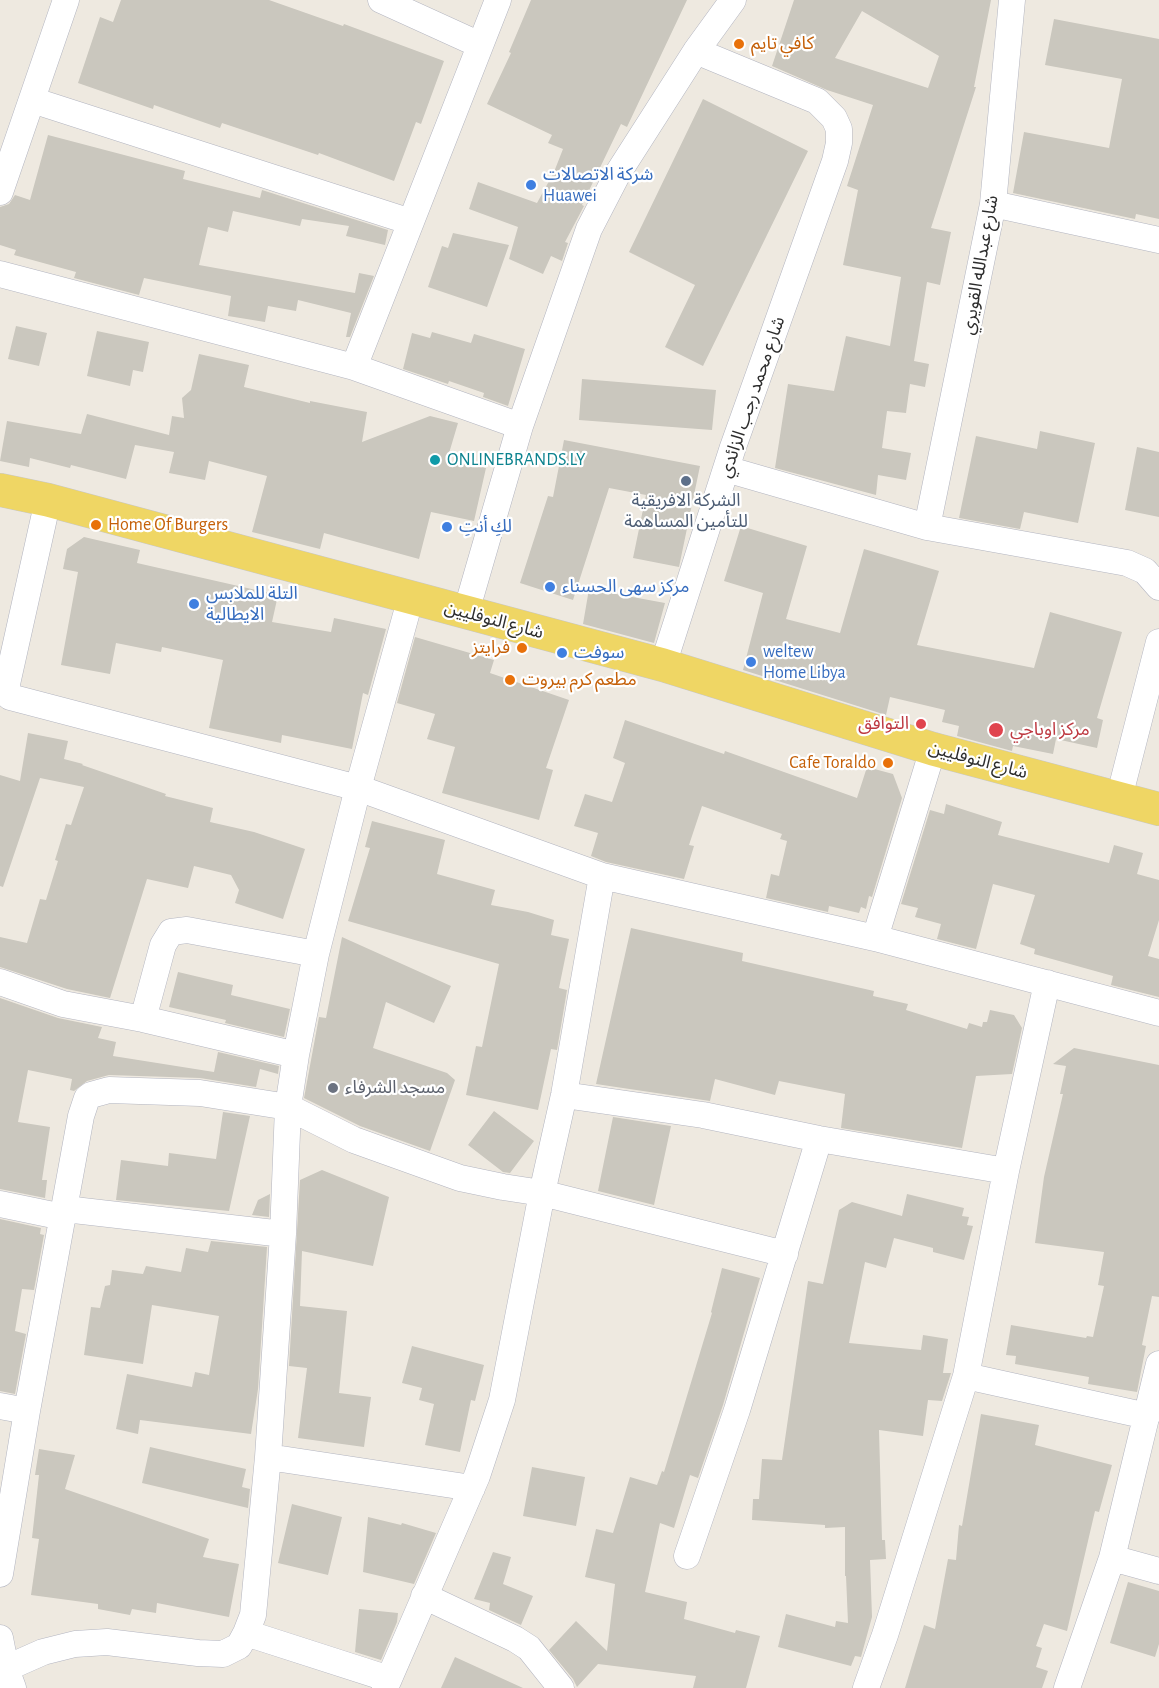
<!DOCTYPE html>
<html>
<head>
<meta charset="utf-8">
<style>
  body { margin:0 }
  canvas { display:block; background:#eee9e0 }
</style>
</head>
<body>
<canvas width="1159" height="1688"></canvas>
<script>
const context = document.querySelector('canvas').getContext('2d');
context.lineJoin = 'round';
function fillPath(path, color) { context.fillStyle = color; context.fill(path, 'evenodd'); }
const toPath = rows => new Path2D(rows.map(r => 'M' + r).join(''));
function stroke(path, color, width, dash) { context.strokeStyle = color; context.lineWidth = width; context.lineCap = dash ? 'butt' : 'round'; context.setLineDash(dash || []); context.stroke(path); }
function label(font, color, halo, rows, align = 'center') {
  context.font = font + ' "Alegreya Sans","Noto Sans Arabic",sans-serif'; context.lineWidth = 4.5; context.setLineDash([]); context.textBaseline = 'middle'; context.strokeStyle = halo; context.fillStyle = color; for (const [text, x, y, turn = 0] of rows) {
    context.save(); context.translate(x, y); context.rotate((+turn || 0) * Math.PI / 180); context.textAlign = isNaN(turn) ? turn : align; if (halo) context.strokeText(text, 0, 0); context.fillText(text, 0, 0); context.restore();
  }
}
const building = toPath([
  [121,0,269,0,343,26,344,24,444,61,421,124,416,122,394,181,319,153,318,155,222,123,220,128,154,105,153,109,78,83,100,17,113,22],
  [531,0,687,0,627,127,621,124,582,205,584,206,565,242,568,243,562,261,551,256,543,274,509,259,518,227,469,209,478,182,537,203,554,172,563,149,548,143,552,135,487,104,511,53,509,52],
  [794,0,991,0,974,87,976,87,931,228,951,232,940,285,927,282,914,361,929,364,925,387,910,384,906,413,887,411,882,448,911,453,906,480,878,475,876,495,775,468,788,384,834,391,846,336,890,346,901,277,843,265,858,190,847,186,873,105,827,90,772,66],
  [862,11,939,56,928,88,835,58],
  [1054,19,1159,39,1159,219,1136,214,1135,219,1013,193,1024,132,1109,148,1122,79,1045,65],
  [703,99,808,151,703,366,665,347,695,285,629,252],
  [48,135,185,171,183,179,260,198,262,190,388,230,385,245,346,236,349,226,302,219,300,226,233,211,228,232,208,227,199,265,355,293,359,273,374,276,350,337,346,337,351,313,298,300,296,311,268,306,265,322,228,316,231,296,144,278,139,295,74,278,76,272,14,255,16,250,0,245,0,207,9,204,15,195,30,200],
  [453,233,509,245,487,307,428,287,442,246,448,248],
  [16,326,47,333,39,366,8,359],
  [97,331,149,342,143,372,133,370,130,386,87,376],
  [432,332,471,343,474,334,525,349,508,406,483,397,484,393,449,381,448,384,403,369,412,333,430,338],
  [199,354,249,365,244,387,310,403,310,401,367,412,362,442,430,416,458,423,447,460,486,468,474,521,431,512,419,559,324,533,320,549,252,532,267,476,209,461,205,480,169,473,174,452,135,445,126,479,71,465,70,468,30,458,29,467,0,461,7,421,81,434,87,414,169,435,172,416,184,418,182,398,191,390],
  [582,379,716,390,712,430,579,420],
  [1040,431,1095,443,1078,523,1024,512,1020,529,959,518,976,436,1037,449],
  [564,440,700,466,679,567,633,558,646,495,609,488,573,600,520,583,548,496,553,497],
  [1137,447,1159,452,1159,517,1125,510],
  [741,526,807,546,786,619,840,633,864,549,939,571,917,645,1034,668,1050,612,1122,632,1097,718,1103,720,1097,748,1056,739,1053,754,1013,746,1012,751,957,736,959,726,942,722,945,710,890,697,886,715,743,670,763,593,724,581],
  [84,537,140,550,137,563,278,595,272,622,331,632,334,618,386,629,368,695,363,693,352,749,282,735,281,743,209,728,223,660,162,647,161,652,116,643,110,674,61,665,78,572,63,569,67,549],
  [589,589,665,603,654,643,583,624],
  [415,637,494,660,490,673,569,700,546,768,553,770,539,820,442,793,455,747,427,739,435,714,397,703],
  [625,720,724,754,725,751,857,798,867,767,893,774,902,798,872,897,869,896,866,909,861,907,859,913,829,906,828,912,766,898,771,874,779,876,787,841,780,839,782,834,702,806,689,845,694,846,684,879,606,862,591,856,598,833,574,826,585,794,612,802,625,763,613,758],
  [28,733,68,741,64,759,83,764,82,765,166,794,165,796,213,808,210,822,254,832,305,849,283,919,235,903,239,890,231,875,194,866,188,888,147,879,110,998,67,989,0,967,0,937,27,943,40,899,46,900,58,861,55,860,66,824,71,825,84,787,40,778,3,887,0,886,0,775,20,781],
  [946,804,1002,822,998,835,1109,863,1114,845,1143,853,1137,874,1159,880,1159,920,1148,956,1159,959,1159,997,1111,985,1113,976,1034,954,1035,949,1020,944,1035,895,993,884,976,949,937,939,941,924,915,917,918,908,901,904,930,810,944,814],
  [372,821,445,840,437,874,495,890,491,905,528,912,554,920,551,935,569,939,559,988,567,990,557,1050,551,1049,538,1110,466,1095,476,1046,482,1047,499,964,348,921,370,848,365,847],
  [631,928,743,953,742,961,874,991,873,996,908,1004,906,1010,967,1029,969,1023,982,1027,983,1022,987,1022,990,1010,1014,1015,1022,1028,1012,1074,976,1076,962,1148,841,1128,845,1094,779,1081,775,1095,715,1079,710,1101,596,1084],
  [342,937,451,986,434,1023,386,1002,373,1048,447,1073,455,1080,430,1151,360,1126,304,1098,319,1017,326,1018],
  [178,972,233,985,231,995,290,1009,284,1037,225,1023,226,1020,169,1007],
  [0,998,58,1018,102,1027,98,1038,116,1042,113,1056,214,1072,218,1052,279,1066,278,1074,260,1069,256,1087,200,1078,109,1075,87,1081,74,1091,70,1090,72,1079,28,1070,18,1122,50,1127,42,1180,47,1180,45,1198,0,1189],
  [1074,1048,1159,1065,1159,1297,1152,1296,1142,1345,1146,1346,1137,1392,1088,1384,1089,1377,1015,1364,1016,1356,1006,1355,1011,1325,1086,1338,1087,1336,1093,1337,1104,1286,1098,1285,1104,1252,1035,1243,1044,1177,1063,1094,1060,1094,1066,1066,1053,1064],
  [494,1111,534,1141,510,1173,503,1172,468,1145],
  [223,1112,250,1116,229,1211,116,1200,121,1160,168,1166,169,1153,216,1159],
  [613,1117,671,1126,654,1205,598,1191],
  [322,1170,389,1197,373,1266,302,1251,300,1306,347,1311,339,1393,371,1397,364,1447,298,1438,307,1368,289,1366,300,1180],
  [270,1194,269,1217,252,1215,258,1200],
  [907,1194,964,1208,962,1216,969,1217,967,1225,973,1226,964,1260,933,1252,933,1248,894,1238,886,1268,865,1262,849,1343,921,1350,923,1335,948,1339,943,1373,951,1373,942,1401,928,1400,923,1436,879,1430,882,1540,885,1540,886,1559,870,1560,872,1617,861,1657,855,1656,851,1666,778,1647,786,1614,835,1627,836,1621,848,1623,846,1576,845,1576,845,1527,825,1528,825,1525,752,1520,753,1499,759,1499,762,1459,782,1460,808,1281,823,1284,839,1210,852,1202,902,1216],
  [0,1219,41,1228,40,1234,44,1235,34,1290,22,1289,15,1331,26,1334,15,1394,0,1391],
  [211,1241,267,1247,258,1389,251,1434,140,1420,138,1434,116,1429,127,1374,192,1387,195,1372,209,1375,219,1316,152,1305,143,1364,84,1355,91,1307,100,1308,105,1286,110,1285,112,1270,143,1274,146,1266,181,1272,186,1248,208,1252],
  [722,1268,760,1278,723,1405,698,1478,690,1475,674,1528,660,1523,645,1592,687,1602,684,1619,735,1633,736,1630,760,1636,746,1688,693,1688,696,1676,598,1664,577,1687,573,1679,549,1650,576,1621,607,1651,615,1584,585,1577,596,1529,613,1533,630,1477,657,1485,662,1471,664,1472,712,1313,711,1312],
  [412,1346,484,1365,475,1401,471,1400,460,1452,425,1445,434,1404,419,1400,422,1388,402,1383],
  [981,1414,1039,1425,1035,1445,1112,1465,1099,1512,1095,1511,1067,1631,1044,1624,1036,1646,1042,1648,1036,1667,1048,1671,1042,1688,905,1688,924,1625,935,1629,948,1559,956,1560,959,1525,962,1526],
  [150,1447,246,1469,242,1487,250,1489,248,1508,142,1483],
  [39,1449,75,1455,65,1489,209,1539,203,1557,239,1564,229,1617,157,1603,156,1613,132,1609,130,1615,98,1609,98,1604,31,1595,39,1539,32,1538,39,1475,35,1475],
  [532,1467,585,1477,576,1526,523,1516],
  [292,1504,342,1517,328,1575,278,1563],
  [368,1517,401,1525,402,1523,436,1533,414,1584,363,1572],
  [493,1552,511,1557,503,1584,533,1596,521,1625,489,1610,490,1603,474,1599],
  [1128,1582,1159,1591,1159,1644,1155,1657,1110,1643],
  [359,1609,398,1613,397,1622,381,1660,355,1652],
  [455,1657,523,1688,441,1688]
]);
const minor = toPath([
  [381,0,480,45],
  [32,100,411,222],
  [0,192,66,0],
  [993,204,1159,240],
  [0,274,354,367,520,426],
  [354,367,498,0],
  [726,469,927,527,1127,563,1145,571,1159,587],
  [48,500,7,684,8,695,10,697,358,788,602,876,875,938,1159,1013],
  [927,527,993,204,1012,0],
  [466,612,520,426,589,229,618,173,696,51,733,0],
  [663,665,733,447,835,161,839,143,839,129,834,118,817,101,696,51],
  [1119,798,1159,642],
  [875,938,933,749],
  [0,982,63,1004,143,1019,296,1055],
  [143,1019,163,945,171,932,187,930,316,954],
  [564,1095,703,1115,819,1139,1006,1171],
  [0,1204,63,1217],
  [65,1209,283,1234],
  [966,1376,1147,1416],
  [0,1406,27,1411],
  [268,1457,472,1488],
  [687,1556,737,1410,819,1139],
  [1112,1558,1159,1571],
  [0,1574,27,1411,81,1116,87,1098,91,1095,109,1090,200,1093,288,1107,354,1140,460,1178,503,1187,542,1193,785,1254],
  [424,1596,515,1639,529,1648,561,1688],
  [246,1633,389,1679],
  [0,1638,6,1669,13,1688],
  [0,1671,43,1652,75,1644,107,1642,198,1653,223,1654,239,1646,246,1633,253,1615,268,1457,283,1234,288,1107,296,1055,316,954,358,788,411,597],
  [385,1688,477,1476,502,1400,542,1193,564,1095,602,876],
  [866,1688,885,1635,966,1376,1006,1171,1047,983],
  [1067,1688,1112,1558,1159,1364]
]);
const primary = toPath([
  [0,490,48,500,663,665,933,749,1159,809]
]);
const markers = [
  [739,44,6,"#e8710a"],
  [531,185,6,"#3f7fe0"],
  [435,460,6,"#0f9aa8"],
  [686,481,6,"#5c6f8a"],
  [96,525,6,"#e8710a"],
  [447,527,6,"#3f7fe0"],
  [550,587,6,"#3f7fe0"],
  [194,604,6,"#3f7fe0"],
  [522,648,6,"#e8710a"],
  [562,653,6,"#3f7fe0"],
  [751,662,6,"#3f7fe0"],
  [510,680,6,"#e8710a"],
  [921,724,6,"#e0444e"],
  [996,730,8,"#e0444e"],
  [888,763,6,"#e8710a"],
  [333,1088,6,"#6b7280"]
];
const foodNames = [
  ["كافي تايم",751,44],
  ["Home Of Burgers",108,525],
  ["فرايتز",510,648,"right"],
  ["مطعم كرم بيروت",522,680],
  ["Cafe Toraldo",876,763,"right"]
];
const shopNames = [
  ["شركة الاتصالات",543,175],
  ["Huawei",543,196],
  ["لكِ أنتِ",459,527],
  ["مركز سهى الحسناء",562,587],
  ["التلة للملابس",206,594],
  ["الايطالية",206,615],
  ["weltew",763,652],
  ["Home Libya",763,673],
  ["سوفت",574,653]
];
const streetNames = [
  ["شارع عبدالله القويري",980,265,-80],
  ["شارع محمد رجب الزائدي",752,397,-71],
  ["شارع النوفليين",494,620,15],
  ["شارع النوفليين",978,760,15]
];
const cultureNames = [
  ["ONLINEBRANDS.LY",447,460]
];
const serviceNames = [
  ["الشركة الافريقية",686,501],
  ["للتأمين المساهمة",686,522]
];
const healthNames = [
  ["التوافق",909,724],
  ["مركز اوباجي",1010,730,"left"]
];
const worshipNames = [
  ["مسجد الشرفاء",345,1088]
];
fillPath(building, '#cac7be');
stroke(minor, '#b3b5c0', 27);
stroke(primary, '#c8c8c8', 34);
stroke(minor, '#fff', 26);
stroke(primary, '#efd664', 33);
for (const [x, y, r, color] of markers) { const dot = new Path2D(); dot.arc(x, y, r, 0, 2 * Math.PI); context.fillStyle = color; context.fill(dot); stroke(dot, '#fff', 2); }
label('18px', '#c56008', '#fff', foodNames, 'left');
label('18px', '#366cbe', '#fff', shopNames, 'left');
label('18px', '#2d2d2d', '#fff', streetNames);
label('18px', '#0d838f', '#fff', cultureNames, 'left');
label('18px', '#4e5e75', '#fff', serviceNames);
label('18px', '#be3a42', '#fff', healthNames, 'right');
label('18px', '#5b616d', '#fff', worshipNames, 'left');
</script>
</body>
</html>
